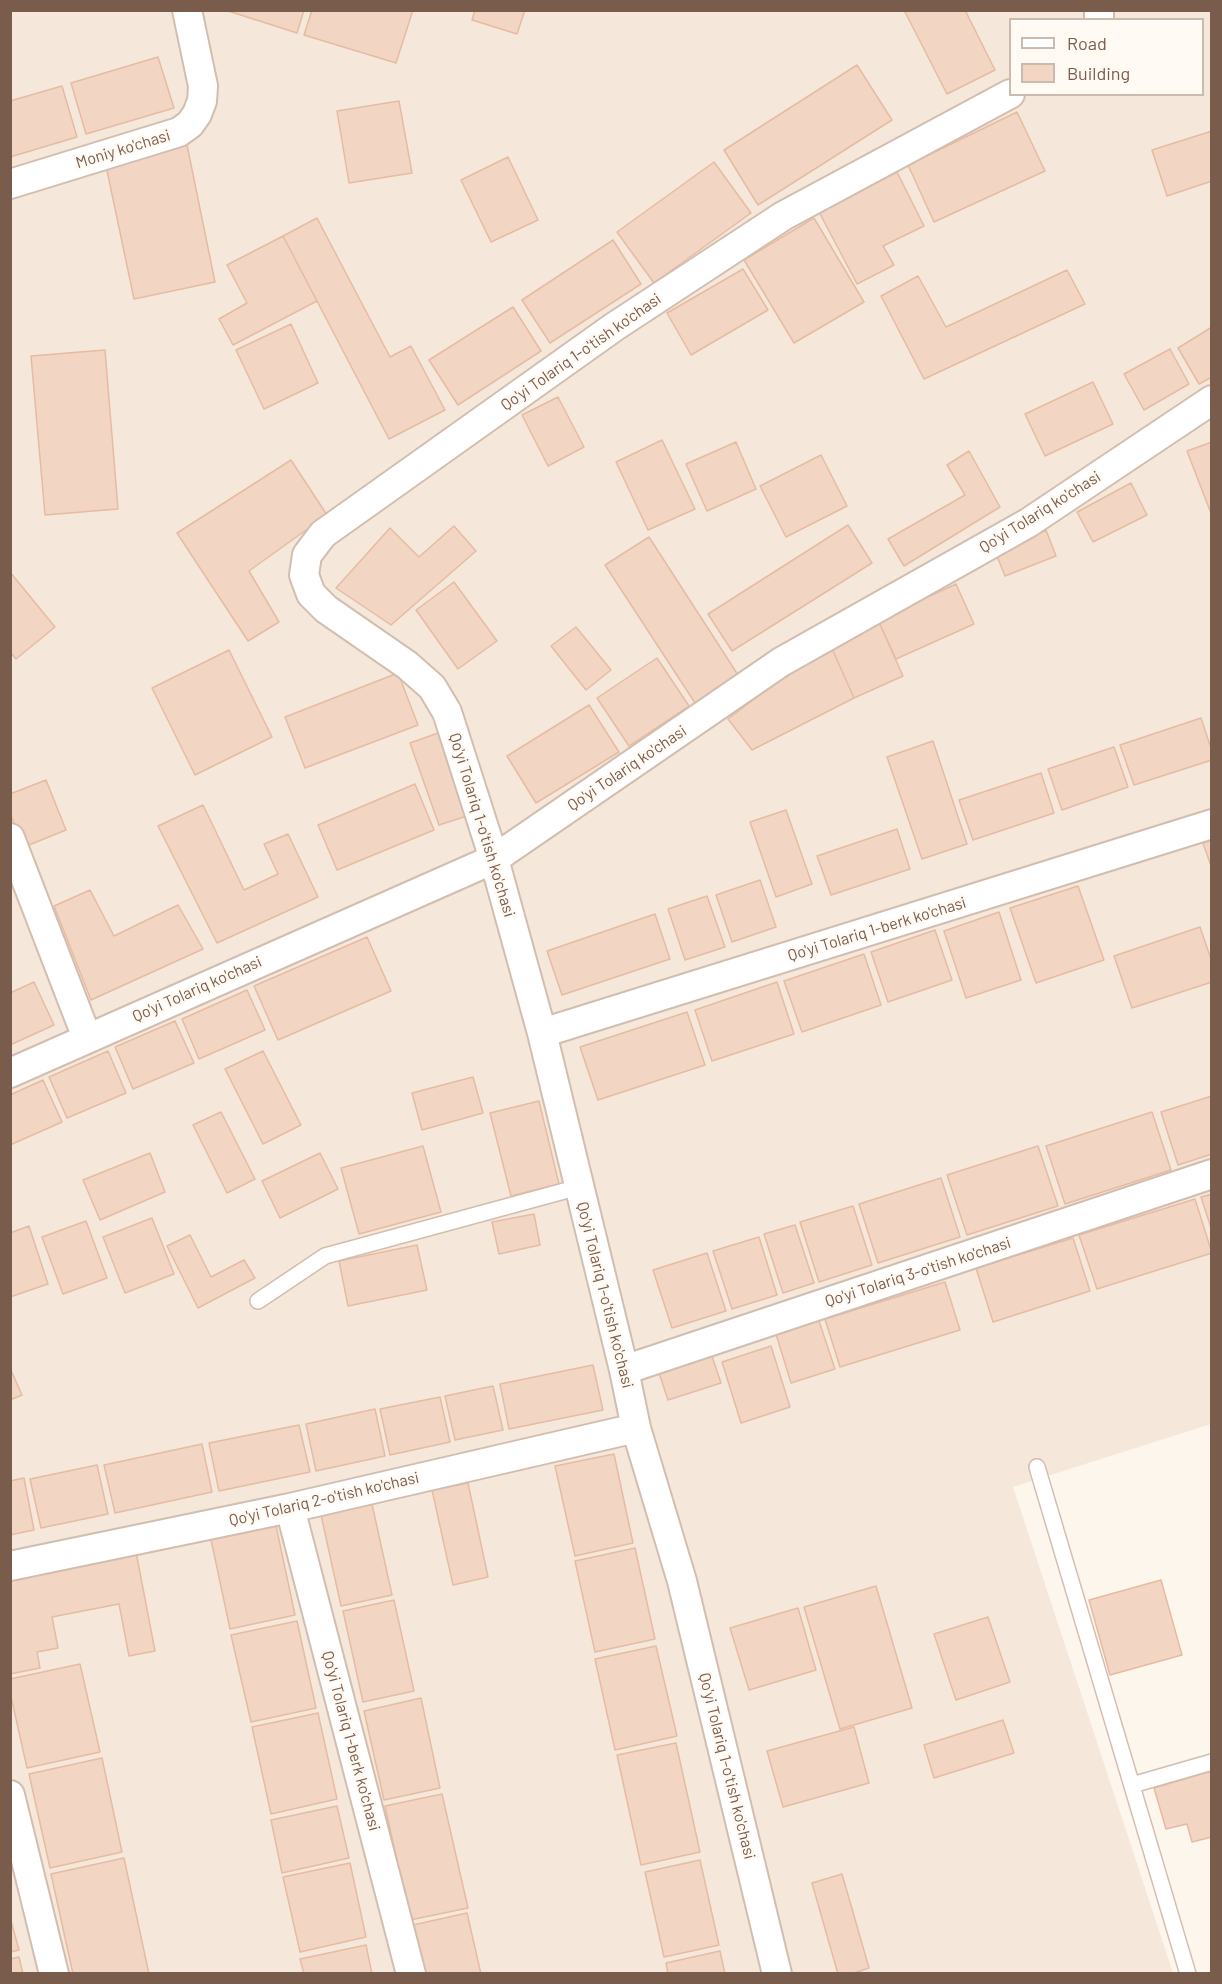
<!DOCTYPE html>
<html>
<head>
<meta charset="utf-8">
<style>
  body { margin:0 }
  #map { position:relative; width:1222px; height:1984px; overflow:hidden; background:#fdf6ec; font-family:Barlow,sans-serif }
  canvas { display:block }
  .frame { position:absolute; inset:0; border:12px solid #7a5c4d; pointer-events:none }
  .legend { position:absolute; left:1009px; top:18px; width:195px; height:78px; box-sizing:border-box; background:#fffaf3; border:2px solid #cabbb1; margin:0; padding:8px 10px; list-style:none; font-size:18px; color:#7a5c4d }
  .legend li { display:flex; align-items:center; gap:12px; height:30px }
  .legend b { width:30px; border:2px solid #cabbb1 }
</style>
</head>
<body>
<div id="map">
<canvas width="1222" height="1984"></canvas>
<div class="frame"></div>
<ul class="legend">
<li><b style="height:8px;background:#fff"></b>Road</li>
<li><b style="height:16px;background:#f3d5c3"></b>Building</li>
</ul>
</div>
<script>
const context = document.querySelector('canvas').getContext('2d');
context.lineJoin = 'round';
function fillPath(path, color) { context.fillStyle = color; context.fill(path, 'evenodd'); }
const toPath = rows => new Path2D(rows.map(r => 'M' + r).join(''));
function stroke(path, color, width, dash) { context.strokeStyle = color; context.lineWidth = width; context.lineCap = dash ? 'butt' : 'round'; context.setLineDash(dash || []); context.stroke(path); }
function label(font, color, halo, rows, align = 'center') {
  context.font = font + ' Barlow,sans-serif'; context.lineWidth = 5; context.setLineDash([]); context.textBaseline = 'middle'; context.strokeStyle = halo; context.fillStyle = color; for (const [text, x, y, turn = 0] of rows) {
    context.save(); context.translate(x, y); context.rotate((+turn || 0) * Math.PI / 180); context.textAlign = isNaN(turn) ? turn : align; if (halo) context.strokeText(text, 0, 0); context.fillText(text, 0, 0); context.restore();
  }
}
const residential = toPath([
  [11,11,1211,11,1211,1424,1013,1487,1173,1973,11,1974],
  [1010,20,1202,20,1202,94,1010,94]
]);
const building = toPath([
  [225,10,304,10,297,33,225,10],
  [312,10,413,10,396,63,304,35,312,10],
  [475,10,525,10,517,34,472,20,475,10],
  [904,10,965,10,995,70,947,94,904,10],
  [158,57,174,108,86,134,71,83,158,57],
  [857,65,892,120,758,205,724,150,857,65],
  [62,86,77,137,10,157,10,101,62,86],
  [399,101,412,173,349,183,337,111,399,101],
  [1017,112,1045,171,934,222,908,165,1017,112],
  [1212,131,1212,181,1167,196,1152,150,1212,131],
  [187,145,215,282,134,299,105,161,187,145],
  [508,157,538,220,491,242,461,180,508,157],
  [714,162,751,213,654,283,617,232,714,162],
  [897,172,924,226,883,246,894,265,857,284,819,212,897,172],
  [317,218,390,357,411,346,445,410,389,439,283,236,317,218],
  [814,218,864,302,794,343,744,260,814,218],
  [283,236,317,301,233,345,219,319,247,303,227,265,283,236],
  [613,240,641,284,550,343,522,300,613,240],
  [743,269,768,310,691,355,667,313,743,269],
  [1067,270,1085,304,924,379,881,296,918,276,946,327,1067,270],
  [513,307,541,351,458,405,429,360,513,307],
  [291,324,318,383,264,409,236,350,291,324],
  [1212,327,1212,377,1199,384,1178,348,1212,327],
  [1170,349,1189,384,1144,410,1124,374,1170,349],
  [105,350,118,509,45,515,31,356,105,350],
  [1093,382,1113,424,1045,456,1025,414,1093,382],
  [558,397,584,447,548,466,522,415,558,397],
  [662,440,695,509,648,530,616,462,662,440],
  [736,442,756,489,707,511,686,464,736,442],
  [1212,442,1212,516,1187,451,1212,442],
  [969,451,1000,507,904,566,888,539,965,495,947,465,969,451],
  [821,455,847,506,786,537,760,486,821,455],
  [291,460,327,515,249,571,279,622,248,641,177,533,291,460],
  [1131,483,1147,515,1093,542,1077,512,1131,483],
  [848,525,872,563,732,651,708,614,848,525],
  [454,526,476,551,391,625,336,588,390,528,419,557,454,526],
  [1046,530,1056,556,1005,576,995,551,1046,530],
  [649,537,740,678,697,706,605,565,649,537],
  [10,572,55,627,16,659,10,652,10,572],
  [454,582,497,641,458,669,416,610,454,582],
  [956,584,974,624,896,659,878,620,956,584],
  [878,620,903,676,854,698,829,642,878,620],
  [576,627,611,670,586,690,551,646,576,627],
  [829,642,854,698,752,750,728,719,829,642],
  [229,650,272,737,195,775,152,688,229,650],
  [657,658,689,706,629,746,597,698,657,658],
  [398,673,418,725,305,768,285,717,398,673],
  [589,705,619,752,536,803,507,756,589,705],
  [1201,718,1212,751,1212,760,1134,785,1120,745,1201,718],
  [441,732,470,815,439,825,410,743,441,732],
  [933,741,967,844,922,859,887,757,933,741],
  [1114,747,1128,787,1062,810,1048,769,1114,747],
  [1041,773,1054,813,973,840,959,800,1041,773],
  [46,780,66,830,24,847,10,813,10,794,46,780],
  [415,784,434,830,337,870,318,825,415,784],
  [203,805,244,890,278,874,264,844,288,834,318,897,217,943,158,826,203,805],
  [786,810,812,884,776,897,750,822,786,810],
  [897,829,910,869,831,895,817,856,897,829],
  [1212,840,1212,869,1203,843,1212,840],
  [760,880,776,927,732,942,716,895,760,880],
  [1078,886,1104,960,1036,983,1010,908,1078,886],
  [90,890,114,936,178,905,203,949,91,1000,54,906,90,890],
  [707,896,725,947,685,960,668,909,707,896],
  [999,912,1021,980,966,998,944,931,999,912],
  [655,914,670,959,562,995,547,951,655,914],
  [1200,927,1212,962,1212,982,1132,1008,1114,956,1200,927],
  [935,930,952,980,888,1002,871,952,935,930],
  [367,937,391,991,278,1040,254,986,367,937],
  [864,954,881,1005,802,1032,784,981,864,954],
  [34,982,54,1025,10,1045,10,993,34,982],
  [777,982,794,1034,712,1061,695,1010,777,982],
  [247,990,265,1030,199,1059,182,1019,247,990],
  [687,1012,705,1065,598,1100,580,1047,687,1012],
  [175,1021,194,1063,133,1089,115,1047,175,1021],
  [108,1051,126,1093,67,1118,49,1077,108,1051],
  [263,1051,301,1125,263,1144,225,1069,263,1051],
  [473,1077,483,1113,422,1130,412,1093,473,1077],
  [43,1080,62,1122,10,1145,10,1095,43,1080],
  [1212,1096,1212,1154,1178,1165,1161,1112,1212,1096],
  [539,1101,559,1184,511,1196,490,1113,539,1101],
  [221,1112,255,1179,227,1193,193,1125,221,1112],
  [1152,1112,1171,1170,1065,1204,1046,1146,1152,1112],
  [423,1146,441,1212,359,1234,341,1168,423,1146],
  [1038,1146,1058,1206,967,1235,947,1175,1038,1146],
  [150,1153,165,1192,100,1220,83,1180,150,1153],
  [320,1153,338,1189,280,1218,262,1181,320,1153],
  [941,1178,960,1237,878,1263,859,1204,941,1178],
  [1212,1194,1212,1231,1201,1197,1212,1194],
  [1195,1199,1212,1253,1097,1289,1079,1235,1195,1199],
  [853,1206,872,1265,819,1282,800,1222,853,1206],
  [534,1214,540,1245,499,1254,492,1222,534,1214],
  [152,1218,174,1274,125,1293,103,1237,152,1218],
  [86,1221,107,1278,63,1294,42,1237,86,1221],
  [795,1225,814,1283,783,1293,764,1234,795,1225],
  [29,1226,48,1284,10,1297,10,1233,29,1226],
  [190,1235,211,1277,244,1260,255,1278,198,1308,167,1246,190,1235],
  [759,1237,777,1295,732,1309,713,1251,759,1237],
  [1073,1238,1090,1291,993,1322,976,1268,1073,1238],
  [417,1245,427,1290,348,1306,339,1261,417,1245],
  [707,1253,726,1311,672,1328,653,1270,707,1253],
  [945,1282,960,1330,840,1367,825,1319,945,1282],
  [819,1321,835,1369,791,1383,776,1334,819,1321],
  [771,1346,790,1407,741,1423,722,1362,771,1346],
  [712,1356,721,1383,668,1400,659,1373,712,1356],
  [593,1365,603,1410,509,1429,500,1384,593,1365],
  [10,1368,22,1395,10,1400,10,1368],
  [493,1386,503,1430,455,1440,445,1396,493,1386],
  [440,1397,450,1442,390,1455,380,1409,440,1397],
  [375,1409,385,1456,316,1471,306,1424,375,1409],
  [299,1425,310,1472,219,1491,209,1443,299,1425],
  [202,1444,212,1492,115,1513,104,1465,202,1444],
  [614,1454,633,1543,575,1556,555,1466,614,1454],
  [97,1465,108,1514,41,1528,30,1479,97,1465],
  [24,1478,34,1530,10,1535,10,1481,24,1478],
  [468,1483,488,1577,453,1585,432,1490,468,1483],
  [372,1504,392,1595,341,1606,321,1515,372,1504],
  [275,1521,295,1615,230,1629,210,1535,275,1521],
  [635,1548,655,1639,595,1652,575,1561,635,1548],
  [136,1552,155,1651,129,1656,119,1604,52,1617,58,1648,37,1652,40,1668,10,1674,10,1576,136,1552],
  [1161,1580,1182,1655,1110,1675,1089,1600,1161,1580],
  [876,1586,912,1708,840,1729,804,1607,876,1586],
  [394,1600,414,1691,363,1702,343,1611,394,1600],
  [798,1608,816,1670,749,1690,730,1628,798,1608],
  [988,1617,1010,1682,956,1700,934,1634,988,1617],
  [297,1621,316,1708,251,1722,231,1635,297,1621],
  [656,1646,677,1736,615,1750,595,1659,656,1646],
  [80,1664,100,1752,27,1768,10,1692,10,1679,80,1664],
  [421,1698,440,1788,384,1800,364,1711,421,1698],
  [318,1713,337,1799,271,1814,252,1727,318,1713],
  [1003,1720,1014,1753,934,1778,924,1745,1003,1720],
  [854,1727,869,1783,783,1807,767,1751,854,1727],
  [676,1743,700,1852,641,1865,617,1755,676,1743],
  [102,1758,122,1852,50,1868,29,1774,102,1758],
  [1212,1771,1212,1837,1192,1842,1187,1824,1166,1829,1154,1788,1212,1771],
  [442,1794,468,1908,410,1920,385,1806,442,1794],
  [337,1806,349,1858,282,1873,271,1820,337,1806],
  [124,1858,149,1974,73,1974,51,1874,124,1858],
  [700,1860,719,1945,664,1957,645,1872,700,1860],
  [350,1863,366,1937,300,1952,283,1877,350,1863],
  [842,1874,869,1968,851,1974,838,1974,812,1883,842,1874],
  [467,1913,481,1974,423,1974,413,1925,467,1913],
  [10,1917,19,1950,10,1952,10,1917],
  [366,1945,372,1974,304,1974,300,1959,366,1945],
  [720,1951,725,1974,668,1974,666,1963,720,1951],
  [19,1957,23,1974,10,1974,10,1959,19,1957]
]);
const service = toPath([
  [258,1301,325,1256,579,1187],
  [1037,1467,1188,1974],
  [1132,1785,1212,1762]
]);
const minor = toPath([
  [1099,20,1099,10],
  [10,184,179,132,190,124,197,114,202,101,203,86,187,10],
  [10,838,87,1038],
  [542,1033,1212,824],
  [10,1073,494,859,781,662,1028,523,1212,400],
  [624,1370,1212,1174],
  [290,1508,411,1974],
  [10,1566,290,1508,636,1428],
  [10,1795,54,1974],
  [777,1974,682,1581,636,1428,624,1370,542,1033,494,859,447,712,432,687,407,665,326,609,311,594,304,575,307,555,323,534,614,327,783,216,1010,94]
]);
const streetNames = [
  ["Moniy ko'chasi",123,149,-17],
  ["Qo'yi Tolariq 1-o'tish ko'chasi",581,352,-35],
  ["Qo'yi Tolariq ko'chasi",1040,512,-32],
  ["Qo'yi Tolariq ko'chasi",627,768,-34],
  ["Qo'yi Tolariq 1-o'tish ko'chasi",482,825,73],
  ["Qo'yi Tolariq 1-berk ko'chasi",877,929,-17],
  ["Qo'yi Tolariq ko'chasi",197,989,-24],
  ["Qo'yi Tolariq 3-o'tish ko'chasi",918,1272,-18],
  ["Qo'yi Tolariq 1-o'tish ko'chasi",605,1295,76],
  ["Qo'yi Tolariq 2-o'tish ko'chasi",324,1499,-13],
  ["Qo'yi Tolariq 1-berk ko'chasi",351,1741,75],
  ["Qo'yi Tolariq 1-o'tish ko'chasi",727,1766,76]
];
fillPath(residential, '#f5e8da');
fillPath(building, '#f3d5c3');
stroke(building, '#e6bba3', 1.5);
stroke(service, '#d1beb0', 18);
stroke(minor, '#d1beb0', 32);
stroke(service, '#fff', 15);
stroke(minor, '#fff', 28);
label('16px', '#7a5c4d', '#fffaf3', streetNames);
</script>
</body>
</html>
